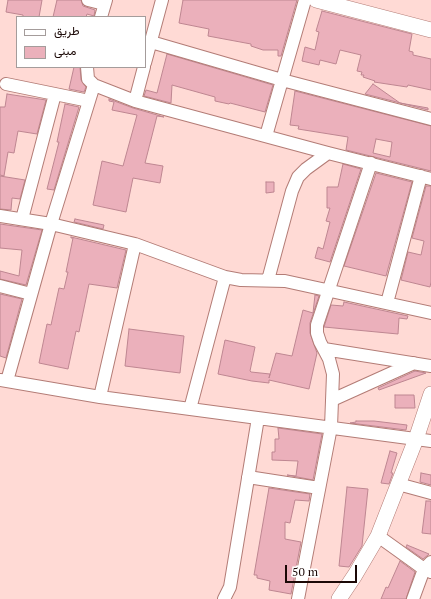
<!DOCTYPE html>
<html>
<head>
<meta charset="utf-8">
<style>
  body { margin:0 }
  #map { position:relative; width:431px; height:599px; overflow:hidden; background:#ffdad5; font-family:"PT Serif",Vazirmatn,serif }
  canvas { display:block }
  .legend { position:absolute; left:16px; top:16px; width:130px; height:52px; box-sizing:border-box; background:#fff; border:1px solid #a49c9b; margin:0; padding:5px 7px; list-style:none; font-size:12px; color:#1b0806 }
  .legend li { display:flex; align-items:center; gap:8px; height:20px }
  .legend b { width:20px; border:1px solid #a49c9b }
  .scale { position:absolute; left:285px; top:565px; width:72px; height:18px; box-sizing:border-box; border:2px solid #1b0806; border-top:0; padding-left:5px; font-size:12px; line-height:14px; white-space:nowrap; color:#1b0806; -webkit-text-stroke:3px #fff; paint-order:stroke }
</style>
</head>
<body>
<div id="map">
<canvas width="431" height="599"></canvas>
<ul class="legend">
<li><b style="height:5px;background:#fff"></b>طريق</li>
<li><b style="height:11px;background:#ebb0bb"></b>مبنى</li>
</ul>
<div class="scale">50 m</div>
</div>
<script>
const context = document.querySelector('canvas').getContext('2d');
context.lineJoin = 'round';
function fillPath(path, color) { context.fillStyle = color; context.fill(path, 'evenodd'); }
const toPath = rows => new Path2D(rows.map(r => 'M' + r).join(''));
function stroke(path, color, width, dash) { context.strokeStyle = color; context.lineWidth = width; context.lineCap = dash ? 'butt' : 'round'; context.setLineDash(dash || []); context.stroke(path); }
const building = toPath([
  [8,0,42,0,39,17,23,17,23,15,6,12,8,0],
  [57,0,81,0,83,6,95,10,94,16,87,14,86,17,53,17,57,0],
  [183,0,297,0,281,56,278,56,278,50,263,50,251,46,251,44,208,36,209,29,179,23,183,0],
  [322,11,412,34,409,51,413,52,413,55,431,59,431,90,408,85,407,87,374,82,375,81,363,77,364,75,361,75,362,72,357,71,361,55,340,50,336,64,320,60,319,65,302,61,305,47,315,50,319,32,316,31,322,11],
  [167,54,273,85,265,112,230,103,229,104,215,101,215,97,172,85,171,103,144,96,146,90,157,93,167,54],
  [74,67,80,67,81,80,86,87,84,92,69,89,74,67],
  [373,84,400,103,428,108,428,110,365,94,373,84],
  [295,91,431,126,431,171,346,150,348,137,298,129,299,126,290,125,295,91],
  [376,139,392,142,390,157,373,153,376,139],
  [7,94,46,100,37,134,18,131,14,153,8,152,4,176,0,175,0,107,5,107,7,94],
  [109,99,133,108,164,117,157,116,145,163,163,166,160,183,133,178,126,212,93,205,102,161,123,166,137,115,112,110,114,102,109,101,109,99],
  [65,104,79,107,54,190,47,189,59,142,57,142,65,104],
  [343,164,361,169,330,262,315,258,318,247,323,249,330,222,326,221,330,208,327,208,327,187,338,187,343,164],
  [376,173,412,182,386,276,344,266,376,173],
  [0,176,25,180,20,199,12,198,11,210,0,209,0,176],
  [266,182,274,182,274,192,266,193,266,182],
  [426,186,431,186,431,282,430,287,401,280,408,252,421,255,424,241,412,238,426,186],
  [75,219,104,225,103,229,74,222,75,219],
  [0,224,42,230,26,285,0,279,0,271,19,276,22,250,0,248,0,224],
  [71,237,126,250,117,288,89,284,79,332,76,331,68,369,39,363,47,324,51,325,59,288,64,289,68,272,66,272,73,238,71,238,71,237],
  [0,294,22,299,6,358,0,356,0,294],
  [315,295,319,296,310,323,310,333,317,353,309,389,269,380,269,383,252,381,218,374,225,340,255,347,250,371,251,372,270,374,269,378,276,353,292,356,303,310,313,313,315,295],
  [344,302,408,316,407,319,399,318,398,334,324,327,331,305,343,306,344,302],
  [129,329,184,336,180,373,125,366,129,329],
  [415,371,426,373,379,390,378,388,415,371],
  [395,395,414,395,415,408,395,408,395,395],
  [356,421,374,421,407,425,406,430,350,423,356,422,356,421],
  [278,428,322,434,313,480,287,475,296,476,298,461,272,460,272,452,275,452,275,439,279,439,278,428],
  [390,451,397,453,391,473,393,473,389,484,381,483,390,451],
  [421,473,431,475,431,485,420,482,421,473],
  [347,487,368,489,362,546,349,567,339,566,347,487],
  [269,488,310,494,309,501,295,500,290,523,285,522,285,539,301,542,291,594,269,590,270,581,257,578,257,575,254,575,269,488],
  [426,501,431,501,431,534,422,533,426,501],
  [407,545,429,554,428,555,423,559,406,547,407,545],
  [400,561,415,572,406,599,381,599,386,587,388,588,400,561]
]);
const minor = toPath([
  [88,0,104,4],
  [101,17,106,0],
  [151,42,282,80,431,119],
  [145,63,162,0],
  [87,67,88,79,94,85,135,101,328,153,431,179],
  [6,84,89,101],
  [135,101,144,67],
  [266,136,305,0],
  [0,216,51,224,135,244,225,277,241,280,285,281,431,313],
  [22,219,55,94],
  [268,280,292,191,298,177,306,169,328,153],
  [0,286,31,294],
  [387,303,421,176],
  [324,349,431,366],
  [0,380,100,397,431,441],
  [7,381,51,224,94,85],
  [100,397,135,244],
  [332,400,414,363],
  [190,409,225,277],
  [248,477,319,488],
  [398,484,431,493],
  [378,536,424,569,431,572],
  [224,599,230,587,258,418],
  [298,599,331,427,333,374,329,359,320,342,317,333,317,325,371,163],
  [413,599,424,569,431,562]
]);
const major = toPath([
  [316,0,431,30],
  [339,599,355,575,378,536,416,439,431,394]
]);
fillPath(building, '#ebb0bb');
stroke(building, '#be8691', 1);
stroke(minor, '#b37c76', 14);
stroke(major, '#b37c76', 16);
stroke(minor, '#fff', 12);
stroke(major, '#fff', 15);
</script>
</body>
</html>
